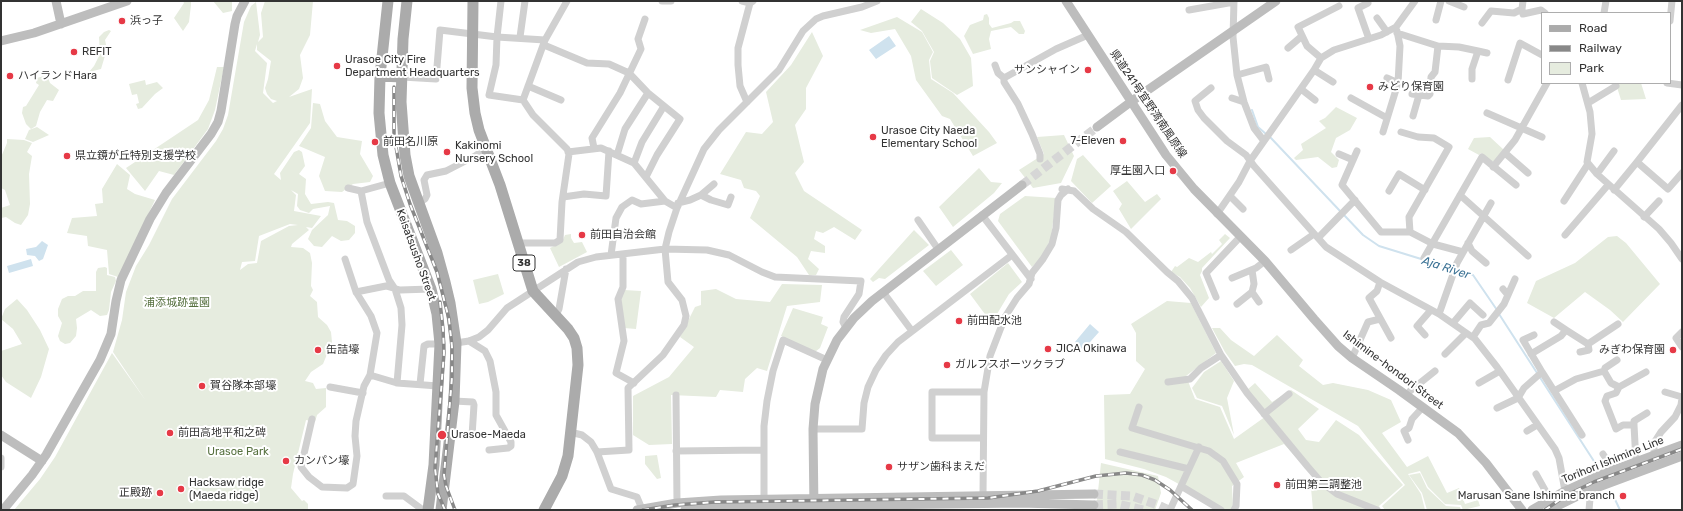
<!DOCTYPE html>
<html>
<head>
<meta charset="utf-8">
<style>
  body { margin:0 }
  #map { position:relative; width:1683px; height:511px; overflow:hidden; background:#fff; font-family:Rubik,sans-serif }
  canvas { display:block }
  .frame { position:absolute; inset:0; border:2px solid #333; pointer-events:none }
  .legend { position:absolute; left:1541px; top:12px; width:130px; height:72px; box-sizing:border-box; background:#fff; border:1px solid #adadad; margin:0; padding:5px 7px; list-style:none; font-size:12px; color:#333 }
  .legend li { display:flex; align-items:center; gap:8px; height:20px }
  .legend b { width:20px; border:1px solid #adadad }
</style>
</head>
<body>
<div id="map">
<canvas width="1683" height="511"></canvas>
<div class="frame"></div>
<ul class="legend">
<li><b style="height:5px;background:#ababab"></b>Road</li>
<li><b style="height:5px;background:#888"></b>Railway</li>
<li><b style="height:11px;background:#e6ecdf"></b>Park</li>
</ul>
</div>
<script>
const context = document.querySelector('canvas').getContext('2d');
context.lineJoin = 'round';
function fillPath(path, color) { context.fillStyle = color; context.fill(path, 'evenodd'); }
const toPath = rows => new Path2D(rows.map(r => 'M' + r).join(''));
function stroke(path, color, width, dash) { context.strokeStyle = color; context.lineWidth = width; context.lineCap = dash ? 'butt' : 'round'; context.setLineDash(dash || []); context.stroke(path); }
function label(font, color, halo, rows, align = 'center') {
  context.font = font + ' Rubik,"Noto Sans JP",sans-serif'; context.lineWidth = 4; context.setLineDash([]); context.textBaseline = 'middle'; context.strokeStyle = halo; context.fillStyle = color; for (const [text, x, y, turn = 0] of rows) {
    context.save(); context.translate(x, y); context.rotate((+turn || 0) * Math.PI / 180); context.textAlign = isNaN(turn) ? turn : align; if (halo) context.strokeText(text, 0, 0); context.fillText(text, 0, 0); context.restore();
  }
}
const green = toPath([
  [183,1,191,1,191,5,189,22,183,31,174,18,184,3],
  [213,1,232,1,232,11,223,13],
  [265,1,313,1,310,35,300,55,303,78,299,89,289,97,312,89,310,123,274,174,281,180,280,173,294,152,299,150,302,152,305,166,299,174,306,179,305,194,311,204,328,202,334,203,338,220,347,221,355,226,355,233,349,240,341,241,332,236,322,247,314,246,308,239,312,230,328,215,330,206,313,209,309,213,300,210,297,206,298,194,291,190,296,195,294,211,321,216,312,228,306,227,309,230,292,244,291,247,303,248,310,253,312,263,311,286,313,290,310,296,317,302,318,317,327,325,331,332,332,342,323,364,311,372,305,381,313,383,316,389,326,388,326,407,317,415,315,422,306,420,293,474,291,488,302,501,304,500,308,504,308,510,14,510,40,479,55,457,112,353,146,401,113,352,122,320,126,292,136,266,149,245,172,199,216,141,223,129,228,115,244,22,251,6,256,2,260,35,258,42,263,37,261,13],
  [257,44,257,50,271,61,268,79,265,88,267,94,271,99,277,101,273,103,263,93,267,63,255,51],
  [290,224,298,225,289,226,261,241,257,263,248,264,240,270,242,262,255,261,259,236],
  [921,9,943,23,960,39,971,58,973,86,957,95,932,78,930,61,934,52,922,31,911,22],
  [987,14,989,18,989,24,992,28,1011,23,1014,21,1020,21,1025,31,1024,34,1019,34,1011,27,991,31,989,39,991,49,973,54,964,36,970,25,983,20,984,15],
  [897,17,922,32,933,52,929,60,931,79,953,93,989,132,997,143,973,156,950,119,942,116,916,80,911,56,895,29,871,33,860,30],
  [109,30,111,31,105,40,107,49,101,69,89,72,94,66,100,54,99,37,104,32],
  [812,32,823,56,806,88,806,109,795,125,804,162,795,173,804,191,862,230,855,240,834,227,823,233,816,231,814,239,825,246,825,253,811,251,808,259,819,269,816,275,809,275,797,257,750,218,760,196,756,191,744,188,741,180,720,174,746,132,762,134,773,122,766,92,791,65],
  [217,67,224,67,215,110,208,129,174,175,159,171,145,191,126,168,198,120,209,100],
  [47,75,50,83,59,90,53,101,47,100,40,112,36,126,31,129,26,124,22,113,23,107,26,106,39,85,36,83,37,78],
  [145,80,146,85,157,82,163,88,155,94,142,108,138,109,136,104,139,103,137,94,132,95,129,84],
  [1619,83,1641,83,1646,99,1621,100,1616,84],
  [313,103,320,104,325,121,337,137,362,141,360,154,373,176,370,182,353,184,342,192,325,191,319,176,325,157,299,146,311,128],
  [1336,107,1357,118,1350,130,1336,138,1331,152,1339,160,1337,167,1332,168,1318,157,1296,160,1294,158,1303,150,1301,144,1326,128,1319,121,1325,118],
  [37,127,49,135,33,142,25,139,29,130],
  [1064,135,1074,156,1061,183,1033,188,1019,170,1044,154,1037,137],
  [1490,137,1504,150,1495,161,1491,161,1481,153,1479,155,1468,149,1474,138],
  [7,139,24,140,32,143,27,152,32,156,29,174,30,204,28,215,21,225,15,223,6,217,1,218,1,208,10,205,5,190,1,188,1,157,7,143],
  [1083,155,1111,186,1092,203,1071,181,1077,159],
  [117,164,130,175,127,189,135,194,155,200,118,277,109,274,107,250,88,246,87,236,67,233,72,218,97,216,95,204,103,203,102,189],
  [979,168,991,182,1002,183,994,193,953,227,939,207],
  [1127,181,1145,202,1157,194,1161,199,1131,229,1119,209,1122,204,1113,191],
  [1025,196,1056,198,1051,238,1043,255,1032,267,998,221,1000,214],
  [914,230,929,245,885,279,879,278,873,282,870,279],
  [571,234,571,238,574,243,582,242,587,252,559,267,550,248,562,242,565,235],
  [1225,234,1230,238,1202,268,1202,271,1200,275,1209,298,1201,307,1190,288,1180,277,1171,272,1175,266,1177,267,1189,258,1198,262,1211,252,1212,254,1222,244,1219,240],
  [1617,236,1626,243,1660,284,1623,322,1610,310,1585,292,1554,318,1527,303,1536,281,1575,263,1608,237],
  [951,250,963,265,936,286,923,271],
  [1008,263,1022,282,1009,294,994,319,990,321,970,294],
  [105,267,107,268,107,275,115,277,116,281,111,292,109,310,107,315,100,316,91,310,76,319,77,328,76,336,70,343,65,344,60,341,58,336,62,323,58,316,58,309,62,299,68,296,75,296,83,291,96,291,96,272,98,268],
  [498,274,504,294,488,302,479,304,473,280],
  [782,284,822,285,820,302,787,306,767,371,757,368,745,379,743,392,720,390,716,397,671,395,672,444,649,445,633,435,633,396,669,377,694,347,680,337,695,307,701,305,701,291,716,289,736,299,770,302],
  [624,290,641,291,636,329,624,328,620,298],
  [17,299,27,310,40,330,49,349,41,377,31,398,6,382,1,375,1,351,22,344,13,329,1,319,5,309],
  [1167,301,1191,303,1216,353,1186,376,1195,399,1220,407,1234,439,1269,414,1247,390,1255,383,1272,402,1291,390,1319,409,1298,429,1306,440,1319,442,1336,420,1359,435,1403,485,1379,506,1381,510,1313,510,1311,488,1318,482,1284,444,1236,463,1244,477,1232,486,1233,508,1230,510,1226,510,1166,477,1144,469,1105,459,1104,395,1130,394,1145,369,1136,361,1136,333,1131,324],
  [793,308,823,317,821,324,828,327,820,348,815,352,781,336],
  [1212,328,1220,328,1231,340,1254,356,1277,335,1303,360,1299,366,1323,385,1333,383,1368,390,1391,400,1401,422,1382,433,1407,467,1428,456,1447,493,1459,488,1465,504,1478,500,1480,506,1463,510,1461,505,1445,504,1428,487,1420,471,1408,474,1421,494,1425,510,1385,510,1382,506,1405,485,1358,426,1252,365,1244,364,1235,366,1225,352],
  [1221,361,1234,381,1227,398,1234,435,1222,406,1197,398,1192,388,1204,372],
  [657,455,661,478,657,479,645,464,645,456],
  [1101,463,1158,476,1161,493,1155,510,1096,510],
  [1420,473,1427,488,1446,506,1460,507,1461,510,1427,510,1422,493,1409,475]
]);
const water = toPath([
  [889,36,896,46,876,59,869,50],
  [42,241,48,245,43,259,39,261,35,256,27,255,26,249,36,247],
  [31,259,33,266,9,273,7,266],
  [1090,324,1099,332,1083,350,1075,342]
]);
const stream = toPath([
  [1252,110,1258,127,1266,134],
  [1270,137,1341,212],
  [1344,215,1363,235,1379,246,1473,275,1497,310],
  [1499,314,1599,469],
  [1611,491,1620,510]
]);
const secondaryTunnel = toPath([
  [1022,185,1097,127],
  [1094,494,1132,496,1158,505,1169,510],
  [1094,505,1117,504,1143,510]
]);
const street = toPath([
  [501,1,497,37,496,65,489,95,523,100],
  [662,1,671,1],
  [742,1,750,3,753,1],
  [1234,1,1233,37,1237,75,1244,102,1254,128,1264,141],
  [1449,1,1464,7],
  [1368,3,1358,8,1369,39],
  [1522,9,1523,14,1541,10,1545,13],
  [1189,10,1234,2],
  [1604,13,1606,1],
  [1377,18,1387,32],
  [1436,20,1441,1],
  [1670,21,1672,1],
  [1482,23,1491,11,1514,13,1522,9,1523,1],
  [1397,33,1438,46,1435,72,1431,77,1430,94,1428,96,1412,94],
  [520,37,525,1],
  [544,45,587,63,609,64,629,73,648,93,680,119,657,155,646,177],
  [1438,46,1459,47,1478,51,1472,69,1472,79],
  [1288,48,1302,36],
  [1478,51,1487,53],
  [1321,58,1307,46,1298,27,1339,6],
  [995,65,998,73,1004,78,1004,82,1018,104,1032,134,1040,154,1040,159],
  [1314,70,1333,82],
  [1237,75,1266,67,1269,79],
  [402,77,436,79,440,30,497,37,545,40],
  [1004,78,1056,49,1088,35],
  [1387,78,1398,83],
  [1508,80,1520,43,1542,55],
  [1582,83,1590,112,1592,134,1587,162,1597,174,1659,229,1671,243,1682,259],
  [1667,83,1682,85],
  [528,86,561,100],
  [1211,88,1195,101,1198,110,1204,118,1227,141,1246,155,1254,166,1326,247,1380,282,1439,314,1475,339,1497,367,1555,449,1559,458,1565,491],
  [1301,89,1315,100],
  [1232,98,1244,102],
  [1351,98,1387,118],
  [747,102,740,86,738,65,738,48,750,3],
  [1588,103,1616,86],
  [1487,113,1542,137],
  [1413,116,1419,95],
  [1383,132,1398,83,1400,46,1397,31],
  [1401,132,1418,137,1434,138,1449,147,1409,217,1410,232],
  [594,148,592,138,620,93,641,49,638,39,645,19],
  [1357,151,1342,185,1381,232,1410,232,1433,244,1463,252],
  [568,152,601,148,634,163,665,201,677,208],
  [1505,153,1528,173],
  [1339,154,1353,160],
  [617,155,625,129,648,93],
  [1637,162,1682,105],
  [634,163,642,142,664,106],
  [1493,167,1515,140,1547,83],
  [1597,174,1614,151],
  [348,188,361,191,390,183],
  [1062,189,1074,191,1093,209,1126,232,1167,272,1178,281,1192,298,1221,355,1247,393,1308,467,1321,482,1337,494,1377,510],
  [1614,190,1637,162,1668,189,1682,173],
  [361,191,367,222,389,280,395,289,401,308,402,325,397,383],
  [1389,191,1399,174,1425,190],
  [701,195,714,184],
  [1460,195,1528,256],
  [1230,196,1243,209],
  [563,197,584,194,606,196,609,151],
  [1564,201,1588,164],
  [418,203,425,199,427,195,424,180,427,175,446,171,475,156,486,148],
  [678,203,690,200,701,195,711,200,728,205,731,197],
  [1217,214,1239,182,1250,161,1314,70,1321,58,1334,50,1381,35,1396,27,1415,1],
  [982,215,1031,279],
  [1644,217,1659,201],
  [918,220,938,249],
  [1565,235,1608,185],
  [1318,238,1355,200],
  [518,243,555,243,560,240,562,202,569,154,567,149,533,115,523,100,545,40,567,1],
  [1468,243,1472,251,1486,263],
  [1291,250,1314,234],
  [623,254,623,287,618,299,624,341,616,373,634,383],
  [611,255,616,218,622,207,632,200,641,204,665,201],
  [1424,258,1482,157,1516,185],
  [1252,270,1254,284,1252,292,1259,302],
  [1232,278,1256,268,1265,261],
  [1380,282,1377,291,1369,298,1391,338],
  [1503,289,1508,295],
  [356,292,386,286,400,290,431,289],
  [883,292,912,331],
  [1216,297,1206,273,1241,236],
  [1237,304,1252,292],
  [1439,314,1457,263,1491,203],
  [556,315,559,309,566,269],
  [1554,322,1566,330],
  [1453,323,1470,303,1483,315],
  [1682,332,1676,338,1682,347],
  [1425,335,1417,326,1431,310],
  [1534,335,1523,340,1542,372],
  [1473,337,1481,325,1489,323,1504,304,1515,279],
  [469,341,485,351,490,361,496,392,496,415,511,442,511,446,508,448,489,450],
  [456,343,469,341,479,337,488,330,507,308,578,262,596,257,665,249,707,250,729,255,762,272,775,277,861,281,859,294,844,317,843,322,846,328],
  [1580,352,1589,350,1588,344],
  [1445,354,1466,333],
  [1531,354,1561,336,1566,330,1588,344,1618,324],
  [1352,358,1368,322,1380,319],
  [1604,371,1605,368,1617,360],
  [370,375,397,383,438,386],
  [1168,382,1190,379,1201,368,1221,355],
  [1479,383,1500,371],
  [420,384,424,346,428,344,440,344],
  [330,387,363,393],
  [1619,387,1616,393,1607,396,1605,401,1616,429,1623,425,1634,425,1636,462],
  [1410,391,1435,371],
  [1554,391,1576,379,1604,371,1611,383,1619,387,1646,372],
  [1665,392,1682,397],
  [676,395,677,503],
  [454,401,473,402,474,405,472,436],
  [1139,407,1132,428,1209,451,1223,461,1237,484,1236,506,1234,510],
  [1497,408,1518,398,1524,388,1542,372,1582,435],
  [1264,414,1289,394],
  [312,419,301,467,309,477,322,487,347,488,353,484,357,456,355,436,356,421,364,386,370,375,377,333,371,316,356,292,345,259],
  [1634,425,1634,421,1647,413],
  [813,429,862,429,864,403,868,387,876,370,886,355,898,342,1012,255],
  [1527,431,1537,425],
  [570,432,582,435,591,442,597,452,611,489,637,497,642,509],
  [983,438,932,438,932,392,984,392],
  [1408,440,1404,431,1409,428,1412,419,1423,407],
  [676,451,764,450],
  [597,452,629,450,628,388,663,355,684,325,686,316,682,300,668,282,665,249,669,232,677,208,704,149,719,130,779,70,803,31,816,19,823,16,862,7,877,1],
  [1120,452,1189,469],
  [1603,454,1613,470],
  [1654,455,1654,443,1661,432,1675,417,1681,405,1682,398],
  [1,458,1,467],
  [1536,474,1550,499],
  [1181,486,1221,510],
  [1588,491,1590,499,1589,510],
  [386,496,404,496,423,510],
  [983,496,984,392,990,356,1005,317,1017,298,1029,284,1032,273,1043,259,1052,244,1056,228,1058,200,1061,195,1068,189],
  [764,499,764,426,767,401,773,371,783,340,827,360],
  [1170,510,1199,447]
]);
const secondary = toPath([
  [56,1,61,24],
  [1066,1,1166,155,1194,189,1265,261,1314,319,1338,346,1352,358,1399,390,1458,433,1486,463,1522,510],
  [1,41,34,33,127,1],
  [1097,127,1132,101,1276,1],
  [1,435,42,461],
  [3,510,32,475,46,455,100,360,111,334,116,301,121,280,150,219,166,193,211,134,218,122,221,111,235,24,237,16,245,1],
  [637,510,677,503,721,500,1094,494],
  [685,510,721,507,1020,503,1094,505],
  [814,510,813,429,815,404,823,369,837,340,854,318,872,301,1022,185],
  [1532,510,1565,491,1600,475,1682,445],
  [1549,510,1588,491,1682,456]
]);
const primary = toPath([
  [388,1,380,76,379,113,383,155,390,183,431,289,437,314,440,344,434,465,428,510],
  [407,1,403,39,401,102,405,155,409,176,437,253,445,282,450,303,456,343,454,401,441,510],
  [473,1,472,88,475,113,479,130,500,185,533,291,568,329,574,338,577,348,578,365,568,456,562,476,544,510],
  [380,76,402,77]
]);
const rail = toPath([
  [394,87,394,135,401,176,410,204,437,272,449,319,452,347,452,377,444,475,446,486,455,510],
  [440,302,443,329,444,353,435,468,438,494,445,510],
  [643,510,675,505,715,502,988,498,1038,491,1096,476,1126,473,1142,475,1155,480,1170,490,1192,510],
  [1545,510,1565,496,1594,482,1682,449]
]);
const markers = [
  [122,21,4,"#e63946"],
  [74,52,4,"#e63946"],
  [337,66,4,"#e63946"],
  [1088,70,4,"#e63946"],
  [10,76,4,"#e63946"],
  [1370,87,4,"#e63946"],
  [873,137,4,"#e63946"],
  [1123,141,4,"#e63946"],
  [375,142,4,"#e63946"],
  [447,152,4,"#e63946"],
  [67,156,4,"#e63946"],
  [1173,171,4,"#e63946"],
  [582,235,4,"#e63946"],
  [959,321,4,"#e63946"],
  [1048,349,4,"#e63946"],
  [318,350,4,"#e63946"],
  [1673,350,4,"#e63946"],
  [947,365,4,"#e63946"],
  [202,386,4,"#e63946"],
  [170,433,4,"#e63946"],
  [442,435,5,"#e63946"],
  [286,461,4,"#e63946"],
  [889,467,4,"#e63946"],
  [1277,485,4,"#e63946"],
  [181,489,4,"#e63946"],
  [160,493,4,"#e63946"],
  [1623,496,4,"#e63946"]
];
const shields = [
  [524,263,22]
];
const shieldNames = [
  ["38",524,263]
];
const poiNames = [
  ["浜っ子",130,21],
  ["REFIT",82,52],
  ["Urasoe City Fire",345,60],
  ["Department Headquarters",345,73],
  ["サンシャイン",1080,70,"right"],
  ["ハイランドHara",18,76],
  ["みどり保育園",1378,87],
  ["Urasoe City Naeda",881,131],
  ["Elementary School",881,144],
  ["7-Eleven",1115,141,"right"],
  ["前田名川原",383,142],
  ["Kakinomi",455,146],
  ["Nursery School",455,159],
  ["県立鏡が丘特別支援学校",75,156],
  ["厚生園入口",1165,171,"right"],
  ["前田自治会館",590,235],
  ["前田配水池",967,321],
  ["JICA Okinawa",1056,349],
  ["缶詰壕",326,350],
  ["みぎわ保育園",1665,350,"right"],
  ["ガルフスポーツクラブ",955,365],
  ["賀谷隊本部壕",210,386],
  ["前田高地平和之碑",178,433],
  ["Urasoe-Maeda",451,435],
  ["カンパン壕",294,461],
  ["サザン歯科まえだ",897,467],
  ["Hacksaw ridge",189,483],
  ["(Maeda ridge)",189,496],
  ["前田第二調整池",1285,485],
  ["正殿跡",152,493,"right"],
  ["Marusan Sane Ishimine branch",1615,496,"right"]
];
const streetNames = [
  ["県道241号宜野湾南風原線",1148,104,56],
  ["Keisatsusho Street",416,255,70],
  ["Ishimine-hondori Street",1393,370,37],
  ["Torihori Ishimine Line",1613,460,-22]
];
const parkNames = [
  ["浦添城跡霊園",177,303],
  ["Urasoe Park",238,452]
];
const waterNames = [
  ["Aja River",1446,268,18]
];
fillPath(green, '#e6ecdf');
fillPath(water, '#cfe2ee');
stroke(stream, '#cfe2ee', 2);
stroke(secondaryTunnel, '#d6d6d6', 9, [9, 4.5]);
stroke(street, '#d0d0d0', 7);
stroke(secondary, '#bdbdbd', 9);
stroke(primary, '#ababab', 11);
stroke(rail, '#888', 3.5);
stroke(rail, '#fff', 2, [6]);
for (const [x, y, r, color] of markers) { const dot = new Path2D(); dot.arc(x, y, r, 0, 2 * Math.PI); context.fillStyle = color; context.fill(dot); stroke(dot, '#fff', 1.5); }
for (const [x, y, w] of shields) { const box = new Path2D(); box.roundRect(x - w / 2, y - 8, w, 16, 3); context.fillStyle = '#fff'; context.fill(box); stroke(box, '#333', 1); }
label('bold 10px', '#333', null, shieldNames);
label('11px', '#333', '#fff', poiNames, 'left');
label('11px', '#333', '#fff', streetNames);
label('11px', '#56703f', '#fff', parkNames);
label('italic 12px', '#3f7597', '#fff', waterNames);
</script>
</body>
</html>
